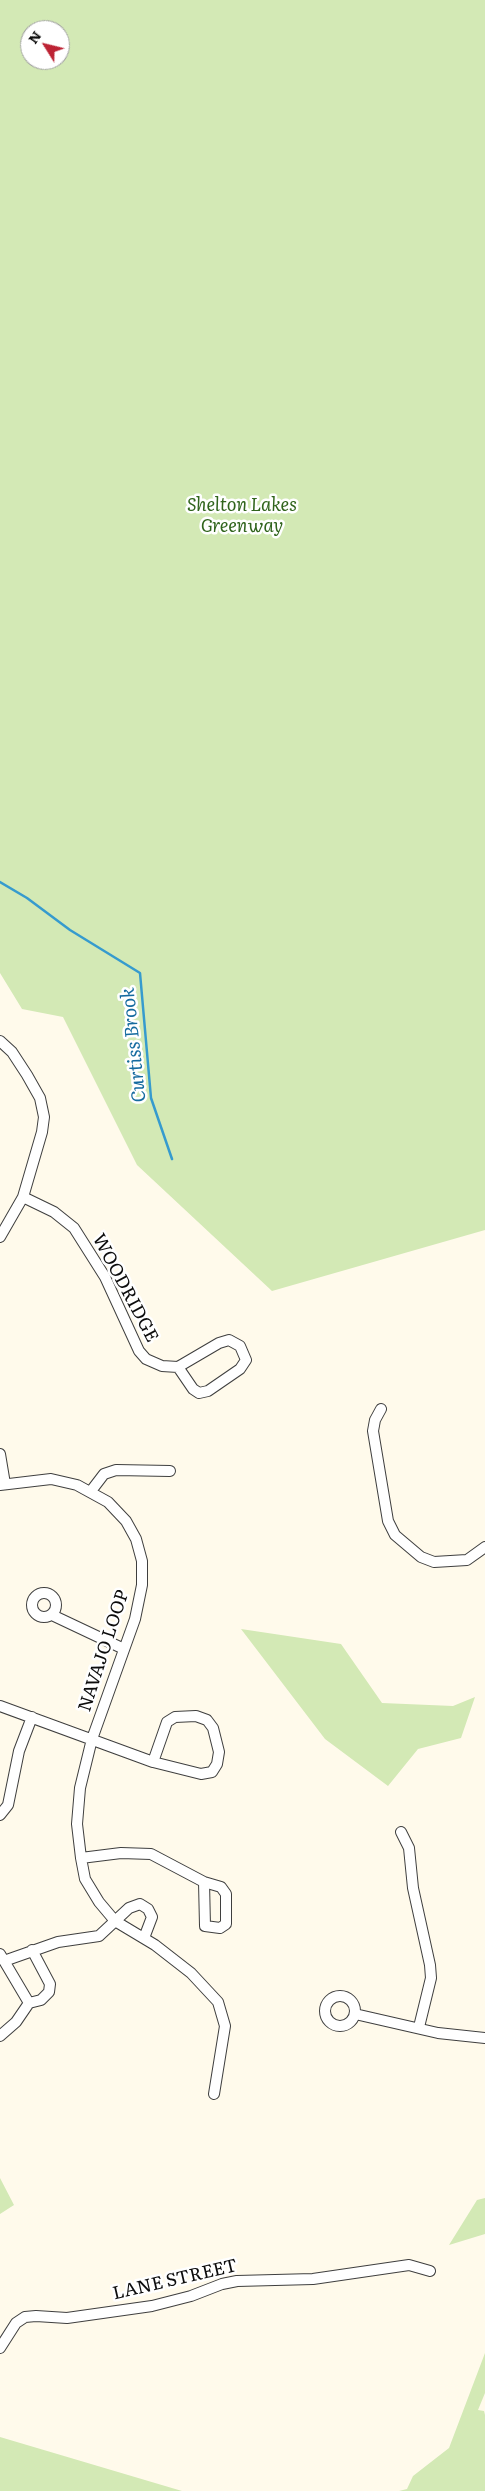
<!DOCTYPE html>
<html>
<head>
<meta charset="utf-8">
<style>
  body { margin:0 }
  #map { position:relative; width:485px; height:2491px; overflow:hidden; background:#fffaeb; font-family:Literata,serif }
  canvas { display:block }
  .north { position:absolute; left:20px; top:20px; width:50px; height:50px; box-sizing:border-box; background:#fff; border:1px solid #9e9e9e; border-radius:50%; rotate:306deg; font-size:14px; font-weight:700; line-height:20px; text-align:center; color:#0c0c0c }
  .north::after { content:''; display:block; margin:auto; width:18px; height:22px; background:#bd2334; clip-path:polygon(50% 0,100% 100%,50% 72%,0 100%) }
</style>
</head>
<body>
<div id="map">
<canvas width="485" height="2491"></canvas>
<div class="north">N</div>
</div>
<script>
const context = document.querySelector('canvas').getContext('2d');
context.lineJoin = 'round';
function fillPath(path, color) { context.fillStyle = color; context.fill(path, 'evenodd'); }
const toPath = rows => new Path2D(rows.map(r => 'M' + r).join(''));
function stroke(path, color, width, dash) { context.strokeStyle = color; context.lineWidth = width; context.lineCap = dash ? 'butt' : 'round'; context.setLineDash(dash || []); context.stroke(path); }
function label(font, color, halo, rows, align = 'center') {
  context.font = font + ' Literata,serif'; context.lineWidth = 5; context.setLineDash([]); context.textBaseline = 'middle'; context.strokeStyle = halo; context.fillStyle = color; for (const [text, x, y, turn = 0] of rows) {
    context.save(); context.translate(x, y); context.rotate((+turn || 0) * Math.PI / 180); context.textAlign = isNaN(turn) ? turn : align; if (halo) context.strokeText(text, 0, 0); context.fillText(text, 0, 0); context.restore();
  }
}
const green = toPath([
  [0,0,485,0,485,1230,272,1291,137,1165,63,1017,22,1009,0,973],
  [30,30,60,30,60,60,30,60],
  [241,1629,341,1644,382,1703,453,1706,475,1697,461,1738,418,1749,388,1786,325,1739],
  [0,2178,14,2205,0,2214],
  [485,2198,485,2234,449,2245,477,2200],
  [485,2353,485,2393,478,2410,484,2411,485,2415,485,2491,399,2491,407,2489,413,2476,449,2448],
  [0,2437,182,2491,0,2491]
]);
const stream = toPath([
  [0,882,27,898,70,930,140,973,151,1098,172,1159]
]);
const minor = toPath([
  [0,1041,12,1052,27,1075,40,1098,44,1117,42,1132,23,1197,0,1237],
  [23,1197,54,1212,74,1228,105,1277,139,1351,146,1359,162,1366,178,1367,219,1343,229,1340,240,1346,246,1360,240,1369,208,1391,199,1393,193,1389,178,1367],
  [381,1409,375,1420,373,1431,388,1521,395,1535,421,1557,434,1562,467,1560,485,1547],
  [0,1454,5,1484],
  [0,1485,51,1479,77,1485,108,1502,126,1521,136,1539,142,1561,142,1585,135,1619,92,1739,80,1788,77,1824,81,1858,85,1879,99,1902,115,1921,155,1945,191,1973,218,2002,225,2026,214,2094],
  [91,1491,104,1474,116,1470,170,1471],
  '32 1605a12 12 0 1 1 24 0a12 12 0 1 1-24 0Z',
  [52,1615,124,1649],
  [0,1706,153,1762,201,1774,212,1772,217,1764,219,1752,213,1728,207,1720,196,1716,175,1717,167,1722,153,1762],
  [0,1815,8,1805,19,1751,32,1717],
  [401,1832,409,1848,413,1888,430,1965,431,1978,419,2027],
  [81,1858,121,1853,151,1854,204,1882],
  [204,1882,221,1887,226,1894,226,1924,220,1928,205,1926,204,1882],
  [0,1954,29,2003],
  [4,1961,58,1942,99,1936,129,1908,140,1904,148,1909,152,1917,144,1938],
  '325 2011a15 15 0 1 1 30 0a15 15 0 1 1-30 0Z',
  [355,2014,438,2033,485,2038],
  [0,2036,16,2022,29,2003,41,2000,49,1992,50,1984,32,1950],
  [0,2348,16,2323,25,2317,36,2316,67,2318,152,2306,191,2296,222,2284,237,2281,313,2279,409,2265,430,2271]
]);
const parkNames = [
  ["Shelton Lakes",242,506],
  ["Greenway",242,527]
];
const streetNames = [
  ["WOODRIDGE",125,1288,62],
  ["NAVAJO LOOP",104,1651,-72],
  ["LANE STREET",175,2280,-13]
];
const waterNames = [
  ["Curtiss Brook",134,1045,-96]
];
fillPath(green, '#d3e9b5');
stroke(stream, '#369bce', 2.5);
stroke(minor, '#3f3f3f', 12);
stroke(minor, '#fff', 10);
label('italic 18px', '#30641c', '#fff', parkNames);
label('18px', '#0c0c0c', '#fff', streetNames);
label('italic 19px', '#156b9f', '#fff', waterNames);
</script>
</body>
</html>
